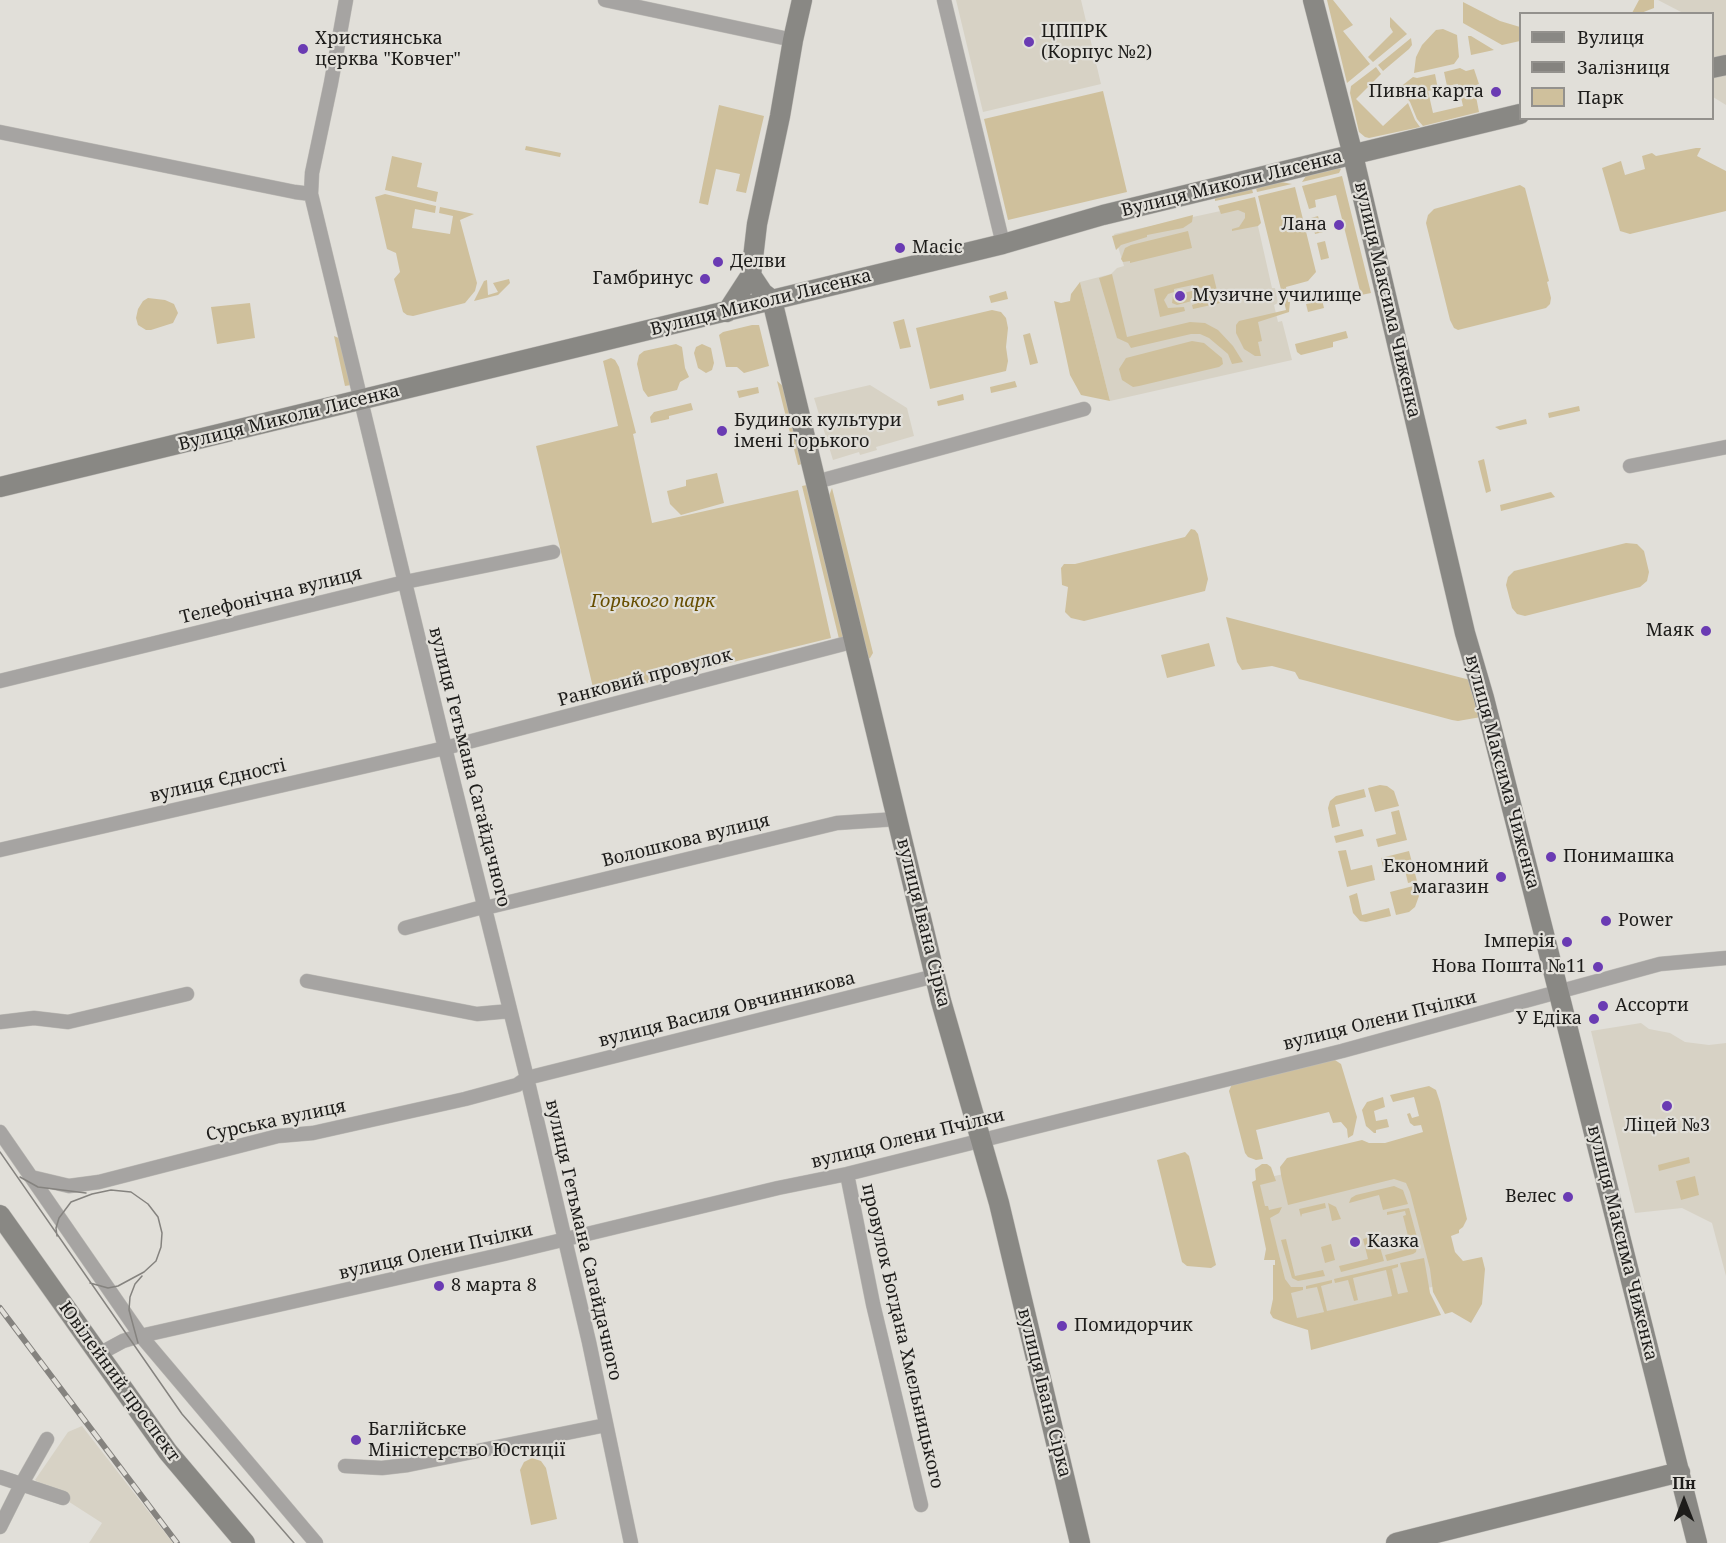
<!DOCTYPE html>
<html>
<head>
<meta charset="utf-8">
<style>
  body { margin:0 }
  #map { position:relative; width:1726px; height:1543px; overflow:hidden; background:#e1dfd9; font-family:"Noto Serif",serif }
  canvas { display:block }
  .legend { position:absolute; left:1519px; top:12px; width:195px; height:108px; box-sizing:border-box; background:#e1dfd9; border:2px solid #93918d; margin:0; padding:8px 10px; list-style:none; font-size:18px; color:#1d1c1a }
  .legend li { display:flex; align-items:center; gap:12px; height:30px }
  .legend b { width:30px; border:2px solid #93918d }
  .north { position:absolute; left:1654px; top:1471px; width:60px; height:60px; -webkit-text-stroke:4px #e1dfd9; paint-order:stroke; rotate:0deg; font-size:16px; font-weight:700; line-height:24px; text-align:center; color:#1d1c1a }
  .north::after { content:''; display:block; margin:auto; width:21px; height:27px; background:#1d1c1a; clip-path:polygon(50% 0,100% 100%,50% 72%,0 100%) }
</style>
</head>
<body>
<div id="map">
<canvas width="1726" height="1543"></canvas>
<ul class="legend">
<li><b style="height:8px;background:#898884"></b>Вулиця</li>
<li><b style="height:8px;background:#85837f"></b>Залізниця</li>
<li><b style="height:16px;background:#cfc09c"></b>Парк</li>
</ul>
<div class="north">Пн</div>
</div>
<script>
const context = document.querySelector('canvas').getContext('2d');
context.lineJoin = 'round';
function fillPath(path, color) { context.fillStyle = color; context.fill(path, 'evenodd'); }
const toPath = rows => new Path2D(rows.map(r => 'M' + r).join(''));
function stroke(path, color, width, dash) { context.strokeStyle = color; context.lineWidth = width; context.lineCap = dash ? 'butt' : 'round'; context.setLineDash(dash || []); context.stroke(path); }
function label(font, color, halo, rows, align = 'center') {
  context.font = font + ' "Noto Serif",serif'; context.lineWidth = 4.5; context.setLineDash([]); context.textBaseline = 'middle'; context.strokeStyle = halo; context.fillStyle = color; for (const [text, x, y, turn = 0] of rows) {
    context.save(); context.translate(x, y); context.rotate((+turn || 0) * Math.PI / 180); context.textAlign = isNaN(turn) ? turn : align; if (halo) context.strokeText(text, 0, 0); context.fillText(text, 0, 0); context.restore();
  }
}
const built = toPath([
  [956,0,1081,0,1101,84,983,112],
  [1658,0,1726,0,1726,105,1713,97,1712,14,1683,13],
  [1253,204,1272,288,1275,288,1278,303,1274,305,1278,322,1282,321,1292,360,1110,401,1080,282,1111,274,1117,268,1124,266,1114,234],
  [870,385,907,408,914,436,876,447,877,450,860,455,859,452,833,460,814,398],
  [1641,1023,1649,1029,1670,1033,1685,1042,1709,1045,1726,1043,1726,1276,1712,1223,1682,1208,1635,1213,1591,1031],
  [1418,1145,1449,1283,1295,1319,1256,1180],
  [82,1426,173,1543,89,1543,102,1523,35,1480,68,1432]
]);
const green = toPath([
  [1327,0,1333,0,1353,25,1343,31,1370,64,1347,83],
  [1639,0,1654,0,1654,8,1641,13,1632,13],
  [1463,2,1500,21,1520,27,1520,41,1502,45,1463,23],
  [1390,17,1407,34,1373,62,1368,57,1393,32,1390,27],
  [1443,29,1457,35,1459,57,1454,64,1414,73,1416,57,1422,45,1436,30],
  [1468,36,1471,36,1494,50,1471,55],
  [1411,38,1412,45,1409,49,1383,71,1378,65],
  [1376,67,1381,74,1356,99,1383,126,1408,103,1415,120,1420,127,1369,138,1365,137,1359,132,1350,93,1351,86],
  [1460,68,1466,71,1474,69,1479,84,1474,86,1479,112,1423,126,1417,119,1410,102,1399,88,1413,77,1417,78,1435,74,1438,89,1428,91,1433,113,1463,106,1458,84,1447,86,1444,72],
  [1103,91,1127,192,1008,220,984,119],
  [719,105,764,116,746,193,736,191,740,174,716,169,708,205,699,203],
  [526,146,561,153,560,157,525,150],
  [1696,148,1701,148,1697,156,1726,171,1726,211,1630,234,1620,231,1602,168,1621,161,1625,175,1645,169,1642,156,1652,153,1656,156],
  [392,156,422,163,417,187,438,192,436,202,385,190],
  [1339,168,1341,169,1339,173,1302,182,1306,176],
  [1342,176,1371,293,1361,295,1336,195,1315,200,1316,207,1309,209,1302,186],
  [1281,182,1292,184,1257,192,1256,188],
  [1520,185,1525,188,1549,281,1547,282,1551,298,1550,304,1546,308,1458,330,1454,328,1450,320,1426,223,1428,215,1434,209],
  [1295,187,1316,272,1308,281,1286,287,1288,302,1290,302,1289,312,1258,322,1262,341,1258,342,1261,356,1255,356,1244,349,1236,333,1236,325,1239,321,1286,310,1258,196],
  [1252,189,1253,193,1215,201,1215,197],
  [385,194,436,206,435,213,415,209,412,228,450,234,453,216,439,213,440,207,474,214,460,220,477,283,475,291,465,303,413,316,407,315,403,312,394,279,400,272,396,253,387,249,375,197],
  [1255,197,1261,223,1258,226,1232,231,1232,229,1239,227,1245,218,1245,213,1238,210,1221,214,1218,206],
  [1193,215,1192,222,1183,228,1147,235,1147,237,1121,245,1116,250,1112,236],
  [1318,216,1323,232,1315,234,1311,218],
  [1188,231,1192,248,1130,263,1130,261,1123,262,1121,259,1125,248,1131,245],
  [1325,241,1329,258,1321,260,1317,243],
  [1112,274,1127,337,1190,322,1205,323,1218,330,1233,346,1243,362,1232,364,1228,354,1209,338,1200,334,1191,334,1131,348,1128,343,1117,338,1099,278],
  [1213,274,1220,303,1193,309,1192,305,1203,301,1207,296,1203,288,1194,287,1193,285,1174,289,1174,292,1168,294,1164,300,1168,308,1184,307,1185,311,1160,317,1154,289],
  [509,279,510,283,498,295,474,301,484,281,487,280,488,295,498,292,493,283],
  [1080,282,1110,401,1081,395,1070,375,1054,301,1061,303,1070,301,1071,294],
  [1195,290,1199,291,1201,294,1199,299,1177,305,1172,303,1173,296],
  [1006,291,1008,299,991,303,989,296],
  [148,298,165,300,174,304,178,313,173,323,151,330,146,330,138,325,136,318,138,309,143,301],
  [1322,300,1324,308,1308,312,1306,304],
  [250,303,255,338,217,344,211,307],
  [992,310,1001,312,1006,318,1008,328,1006,347,1008,361,1006,371,930,389,916,328],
  [904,319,911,347,900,349,893,322],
  [752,325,759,325,769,366,744,373,737,367,726,367,719,335,723,332],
  [1346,331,1348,338,1333,342,1333,347,1301,355,1297,352,1295,344],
  [1030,333,1038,363,1030,365,1023,335],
  [334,336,341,339,351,385,345,386],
  [1192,341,1204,343,1222,358,1223,364,1219,367,1139,386,1133,387,1122,380,1119,369,1126,358],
  [676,344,682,347,685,368,689,377,680,382,677,390,648,397,643,390,637,364,639,355,644,351],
  [702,344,711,348,714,363,712,370,706,373,698,368,694,353,696,347],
  [611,358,615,360,619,367,636,433,633,434,652,523,798,490,831,638,595,696,536,446,618,426,603,361],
  [777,381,783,386,802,464,798,465],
  [1015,381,1017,387,991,393,990,387],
  [758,387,759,393,739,398,737,391],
  [963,394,964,400,938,406,937,401],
  [691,403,693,410,669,416,669,419,651,423,650,417,654,412],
  [1579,406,1580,411,1549,418,1548,413],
  [1526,419,1527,424,1500,430,1495,427],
  [1484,459,1491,491,1486,493,1478,461],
  [717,473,724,503,681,515,670,504,667,491,686,486,686,480],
  [807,485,846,642,840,643,802,486],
  [832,488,873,653,870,658,868,659,829,496],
  [1551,492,1555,497,1501,511,1500,505],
  [1191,529,1195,530,1198,534,1208,579,1205,591,1084,621,1071,618,1065,612,1068,587,1062,585,1061,568,1064,564,1075,564,1185,537],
  [1626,543,1637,544,1644,551,1649,572,1647,581,1640,587,1525,616,1517,614,1512,608,1506,585,1508,577,1514,571],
  [1226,617,1474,681,1481,717,1458,721,1452,720,1307,681,1299,679,1295,672,1272,666,1242,670,1237,662],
  [1209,643,1215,666,1167,678,1161,655],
  [1380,785,1387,786,1394,791,1399,806,1375,812,1368,788],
  [1364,789,1366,797,1335,805,1340,826,1332,828,1328,808,1330,801,1336,796],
  [1399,810,1407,840,1378,847,1376,839,1396,834,1391,812],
  [1362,829,1364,836,1336,843,1334,836],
  [1346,850,1351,870,1372,865,1375,880,1347,887,1338,851],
  [1409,851,1417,881,1408,883,1403,862,1383,867,1381,858],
  [1417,885,1419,896,1415,907,1409,912,1396,915,1390,892],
  [1357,893,1362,915,1389,908,1391,916,1366,922,1360,921,1353,913,1349,896],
  [1332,1058,1341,1064,1357,1117,1353,1135,1348,1138,1347,1129,1341,1122,1333,1123,1329,1112,1256,1130,1263,1159,1256,1160,1248,1157,1245,1153,1229,1091,1232,1084],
  [1429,1086,1436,1090,1440,1102,1467,1219,1463,1227,1459,1230,1459,1233,1451,1236,1455,1252,1463,1261,1482,1257,1485,1269,1482,1304,1471,1323,1452,1312,1445,1314,1433,1292,1430,1269,1410,1192,1406,1183,1394,1179,1288,1205,1281,1175,1280,1167,1287,1158,1362,1140,1369,1143,1385,1143,1423,1132,1421,1125,1414,1126,1410,1123,1407,1114,1410,1113,1412,1118,1419,1116,1414,1097,1393,1102,1390,1095],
  [1383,1097,1385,1107,1374,1111,1376,1121,1387,1119,1389,1127,1376,1130,1376,1133,1374,1133,1366,1126,1362,1110,1367,1102],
  [1185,1152,1189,1156,1215,1261,1216,1265,1211,1268,1187,1266,1182,1262,1157,1160],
  [1689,1157,1690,1163,1659,1171,1658,1165],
  [1262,1164,1267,1164,1271,1167,1276,1181,1260,1185,1265,1206,1268,1206,1269,1210,1282,1207,1279,1213,1270,1218,1285,1279,1291,1287,1303,1287,1303,1290,1291,1293,1297,1318,1324,1312,1317,1287,1306,1289,1306,1286,1332,1280,1332,1283,1321,1286,1327,1311,1392,1296,1386,1270,1353,1278,1358,1300,1354,1301,1348,1280,1335,1283,1334,1279,1398,1264,1398,1267,1392,1269,1398,1294,1408,1292,1400,1263,1424,1258,1430,1293,1441,1315,1311,1350,1308,1330,1286,1323,1273,1318,1270,1313,1273,1299,1273,1265,1275,1265,1275,1260,1264,1260,1266,1249,1252,1182,1256,1180,1255,1169],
  [1695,1176,1699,1195,1681,1200,1676,1181],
  [1394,1186,1403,1190,1408,1204,1383,1210,1379,1195,1349,1203,1351,1198,1356,1195],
  [1325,1203,1326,1208,1302,1214,1301,1217,1299,1209],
  [1328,1203,1336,1207,1341,1219,1332,1221],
  [1409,1208,1418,1241,1416,1252,1413,1254,1387,1261,1385,1255,1411,1248,1403,1216,1406,1215,1405,1211,1387,1215,1387,1212],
  [1377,1235,1379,1242,1374,1243,1375,1248,1380,1247,1384,1261,1341,1272,1339,1266,1368,1259,1363,1239],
  [1286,1239,1295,1276,1323,1270,1325,1276,1298,1281,1292,1278,1281,1240],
  [1331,1244,1335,1260,1325,1263,1321,1247],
  [532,1458,541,1461,546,1468,557,1519,531,1525,520,1470,524,1462]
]);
const street = toPath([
  [346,0,331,83,312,173,311,194,445,748,527,1078,589,1342,631,1543],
  [605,0,793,40],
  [944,0,1003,244],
  [0,132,295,192,311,194],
  [1630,466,1726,447],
  [816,482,1084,409],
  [0,681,405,582,553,552],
  [0,850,445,748,855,641],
  [405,928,479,908,485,908,837,823,897,819],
  [307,981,477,1014,510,1011],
  [0,1022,34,1018,68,1022,187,994],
  [0,1132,141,1336,316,1543],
  [847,1174,873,1304,921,1505],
  [31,1177,69,1186,99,1182,278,1136,313,1133,465,1099,517,1085,527,1078,935,976],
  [99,1354,123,1341,136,1337,504,1254,778,1188,847,1174,1079,1116,1342,1051,1660,964,1726,958],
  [345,1466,382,1468,408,1465,606,1425],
  [0,1477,63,1498],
  [0,1527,21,1485,47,1439]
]);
const secondary = toPath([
  [1313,0,1353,155,1465,633,1484,698,1543,930,1697,1543],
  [1712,68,1726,65],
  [751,275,763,293,772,300,941,1001,999,1203,1080,1543],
  [727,312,751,275,757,224,780,116,793,40,802,0],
  [0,487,1003,244,1103,215,1520,114],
  [0,1215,168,1452,245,1543],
  [1396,1543,1680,1472]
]);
const tram = toPath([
  [0,1152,182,1414,294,1543],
  [20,1177,38,1187,86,1193],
  [57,1236,56,1228,59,1218,71,1202,92,1194,111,1190,131,1192,148,1204,158,1217,162,1233,161,1247,156,1261,144,1272,118,1286,108,1288,90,1283],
  [138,1343,129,1310,130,1297,135,1284,142,1276]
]);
const rail = toPath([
  [0,1308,177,1543]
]);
const markers = [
  [1029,42,6,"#6a3bb3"],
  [303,49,6,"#6a3bb3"],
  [1496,92,6,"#6a3bb3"],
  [1339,225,6,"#6a3bb3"],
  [900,248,6,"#6a3bb3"],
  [718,262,6,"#6a3bb3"],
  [705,279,6,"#6a3bb3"],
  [1180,296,6,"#6a3bb3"],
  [722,431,6,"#6a3bb3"],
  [1706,631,6,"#6a3bb3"],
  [1551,857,6,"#6a3bb3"],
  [1501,877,6,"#6a3bb3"],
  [1606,921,6,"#6a3bb3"],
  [1567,942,6,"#6a3bb3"],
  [1598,967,6,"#6a3bb3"],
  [1603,1006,6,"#6a3bb3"],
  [1594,1019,6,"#6a3bb3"],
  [1667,1106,6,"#6a3bb3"],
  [1568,1197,6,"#6a3bb3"],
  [1355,1242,6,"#6a3bb3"],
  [439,1286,6,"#6a3bb3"],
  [1062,1326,6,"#6a3bb3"],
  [356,1440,6,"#6a3bb3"]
];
const poiNames = [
  ["ЦППРК",1041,32],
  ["(Корпус №2)",1041,53],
  ["Християнська",315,39],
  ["церква \"Ковчег\"",315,60],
  ["Пивна карта",1484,92,"right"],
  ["Лана",1327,225,"right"],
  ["Macic",912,248],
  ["Делви",730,262],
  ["Гамбринус",693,279,"right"],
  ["Музичне училище",1192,296],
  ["Будинок культури",734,421],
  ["імені Горького",734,442],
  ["Маяк",1694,631,"right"],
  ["Понимашка",1563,857],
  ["Економний",1489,867,"right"],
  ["магазин",1489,888,"right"],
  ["Power",1618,921],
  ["Імперія",1555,942,"right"],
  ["Нова Пошта №11",1586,967,"right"],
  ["Ассорти",1615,1006],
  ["У Едіка",1582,1019,"right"],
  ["Ліцей №3",1667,1126,"center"],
  ["Велес",1556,1197,"right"],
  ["Казка",1367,1242],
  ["8 марта 8",451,1286],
  ["Помидорчик",1074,1326],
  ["Баглійське",368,1430],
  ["Міністерство Юстиції",368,1451]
];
const streetNames = [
  ["Вулиця Миколи Лисенка",1232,184,-14],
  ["вулиця Максима Чиженка",1387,300,77],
  ["Вулиця Миколи Лисенка",761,303,-14],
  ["Вулиця Миколи Лисенка",289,418,-14],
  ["Телефонічна вулиця",271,596,-14],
  ["Ранковий провулок",645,678,-15],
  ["вулиця Гетьмана Сагайдачного",469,767,76],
  ["вулиця Максима Чиженка",1502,772,75],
  ["вулиця Єдності",218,781,-13],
  ["Волошкова вулиця",686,841,-14],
  ["вулиця Івана Сірка",923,923,76],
  ["вулиця Василя Овчинникова",727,1010,-14],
  ["вулиця Олени Пчілки",1380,1021,-14],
  ["Сурська вулиця",276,1121,-12],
  ["вулиця Олени Пчілки",908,1139,-14],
  ["вулиця Гетьмана Сагайдачного",583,1240,77],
  ["вулиця Максима Чиженка",1622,1243,76],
  ["вулиця Олени Пчілки",436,1252,-13],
  ["провулок Богдана Хмельницького",902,1336,77],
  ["Ювілейний проспект",119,1382,54],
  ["вулиця Івана Сірка",1044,1393,76]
];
const parkNames = [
  ["Горького парк",653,602]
];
fillPath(built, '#d7d2c5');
fillPath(green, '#cfc09c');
stroke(street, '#bebcb7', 15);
stroke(secondary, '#bebcb7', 21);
stroke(street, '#a6a4a2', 14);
stroke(secondary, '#898884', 20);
stroke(tram, '#85837f', 1.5);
stroke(rail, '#85837f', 6);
stroke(rail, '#e1dfd9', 4, [11]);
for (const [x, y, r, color] of markers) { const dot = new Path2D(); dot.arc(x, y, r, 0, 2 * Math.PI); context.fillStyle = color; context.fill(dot); stroke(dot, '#e1dfd9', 2); }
label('18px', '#1d1c1a', '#e1dfd9', poiNames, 'left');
label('18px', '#1d1c1a', '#e1dfd9', streetNames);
label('italic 18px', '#674e01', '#e1dfd9', parkNames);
</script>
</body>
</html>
